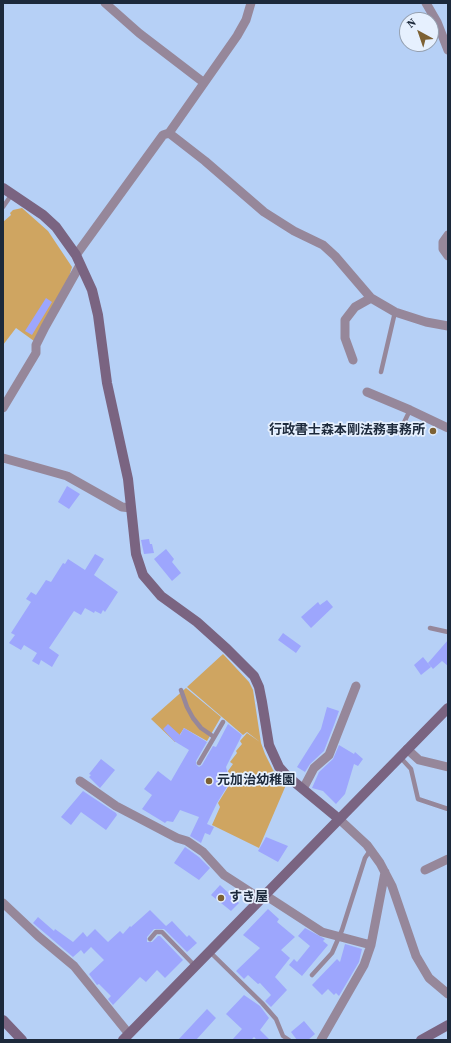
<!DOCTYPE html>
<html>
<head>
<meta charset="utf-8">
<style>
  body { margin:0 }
  #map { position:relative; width:451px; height:1043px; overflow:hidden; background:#b6d0f6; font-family:"Source Serif 4",serif }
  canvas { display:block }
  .frame { position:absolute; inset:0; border:4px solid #1c293b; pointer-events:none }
  .north { position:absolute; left:399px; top:12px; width:40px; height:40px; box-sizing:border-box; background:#e6f0fe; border:1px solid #95a0b0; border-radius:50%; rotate:320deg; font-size:11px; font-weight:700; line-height:16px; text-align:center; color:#1c293b }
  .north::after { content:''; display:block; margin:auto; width:14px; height:18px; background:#7d6134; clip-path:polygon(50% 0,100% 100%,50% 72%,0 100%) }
</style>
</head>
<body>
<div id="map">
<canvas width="451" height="1043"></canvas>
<div class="frame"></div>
<div class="north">N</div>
</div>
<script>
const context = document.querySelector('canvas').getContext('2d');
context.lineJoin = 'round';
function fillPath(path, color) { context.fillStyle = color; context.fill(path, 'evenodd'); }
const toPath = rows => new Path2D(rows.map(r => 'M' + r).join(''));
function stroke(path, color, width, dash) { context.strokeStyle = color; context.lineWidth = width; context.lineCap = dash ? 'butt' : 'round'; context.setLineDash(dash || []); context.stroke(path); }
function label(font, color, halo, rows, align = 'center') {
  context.font = font + ' "Source Serif 4","Noto Sans JP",serif'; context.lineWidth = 3.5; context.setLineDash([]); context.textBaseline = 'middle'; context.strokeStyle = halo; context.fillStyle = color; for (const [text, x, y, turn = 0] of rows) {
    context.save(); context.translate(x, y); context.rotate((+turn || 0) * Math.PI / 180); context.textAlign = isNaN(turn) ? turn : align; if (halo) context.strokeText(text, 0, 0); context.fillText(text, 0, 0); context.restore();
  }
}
const green = toPath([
  [22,208,48,231,72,267,69,277,34,341,16,328,3,345,3,222,11,215,10,213,13,210],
  [223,654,249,682,253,690,261,743,265,754,273,770,286,785,259,848,212,825,220,807,218,803,231,782,228,771,233,764,230,762,237,753,236,751,242,744,240,741,247,733,260,742,247,732,243,735,187,687],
  [186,688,221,717,207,741,184,728,175,742,151,719]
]);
const building = toPath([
  [46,298,52,302,32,335,25,331],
  [67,486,80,494,69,509,58,502],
  [149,539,150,544,152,544,154,553,144,554,141,540],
  [166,549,174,559,172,562,181,573,172,581,154,559],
  [95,554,104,559,94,575,118,592,105,612,103,610,101,614,95,611,94,613,85,608,81,615,74,611,49,648,59,655,52,667,41,660,39,665,32,661,37,653,24,645,21,650,9,643,15,635,11,633,31,602,26,599,31,592,36,595,46,580,51,582,63,563,65,564,68,559,85,570],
  [327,600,333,607,311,628,301,617,318,602,320,605],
  [283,633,301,646,296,653,278,640],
  [448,640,448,666,442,661,433,669,428,663],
  [423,657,431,667,421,675,414,665],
  [327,707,339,711,334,725,324,751,310,764,305,772,297,767,321,729],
  [168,724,180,735,184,728,207,742,196,761,196,764,199,767,202,765,213,746,216,747,228,724,242,735,226,767,230,782,217,803,207,824,214,827,210,835,205,833,201,843,190,836,199,817,180,810,173,822,167,821,165,823,142,809,152,795,144,789,158,771,171,781,189,750,174,741,163,729],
  [339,745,354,754,355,752,363,759,358,766,354,764,345,794,336,804,323,791,312,788,319,772,333,759],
  [101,759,115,770,100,788,89,777,91,775,89,774],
  [83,791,116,813,117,815,106,830,81,812,71,825,61,817],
  [266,837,288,846,278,862,258,851],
  [185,847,199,857,210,868,199,880,174,863],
  [220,885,239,903,231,911,211,895],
  [268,909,279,919,277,922,295,937,281,950,290,958,275,977,287,990,271,1007,265,1001,271,995,260,983,258,984,248,975,244,979,236,971,260,948,243,935],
  [150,910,166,926,172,921,187,937,189,935,197,943,187,952,164,929,154,929,147,937,147,942,152,942,158,936,160,936,183,960,165,978,157,970,146,982,140,977,113,1005,108,999,111,996,99,984,97,985,89,974,104,960,91,947,84,954,81,950,73,957,33,923,38,917,54,931,55,929,73,942,83,932,87,937,95,929,108,942,120,931,123,934,130,926,131,927],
  [305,928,325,939,323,941,328,945,302,976,289,965,294,959,297,962,310,946,298,936],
  [345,944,362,949,359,962,339,996,336,993,334,995,328,989,322,995,312,985,337,959,340,962],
  [244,995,260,1006,269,1018,260,1030,270,1040,257,1040,254,1037,251,1040,232,1040,242,1029,226,1014],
  [207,1009,216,1018,196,1040,178,1040],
  [304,1021,315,1034,308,1040,297,1040,291,1032]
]);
const lane = toPath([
  [3,207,12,194],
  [381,372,395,312],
  [399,433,410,410],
  [430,628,448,632],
  [181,690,187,707,193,718,201,728,214,737],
  [400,757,411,769,418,799,448,809],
  [199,763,223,722],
  [150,939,156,932,162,932,195,966],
  [210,952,262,1003,276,1019,283,1036,289,1040],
  [312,975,332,953,342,930,365,858,371,849]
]);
const street = toPath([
  [105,3,139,33,203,82],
  [426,3,437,22,448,50],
  [169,133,205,161,264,212,294,231,323,245,335,256,371,298,395,312,426,322,448,326],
  [448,235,443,242,443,249,448,256],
  [76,255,163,135,169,133,237,36,246,20,251,3],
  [353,360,345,338,345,320,355,307,371,298],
  [367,392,410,410,448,428],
  [3,408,36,353,36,345,45,327,80,265],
  [3,458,67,476,122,507,131,508],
  [407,749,419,760,448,767],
  [80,781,116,806,177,838,187,841,203,852,224,875,261,899],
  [303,789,314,768,329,755,356,686],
  [339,819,367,845,380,863,392,886,416,956,429,978,448,994],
  [425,870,448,859],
  [265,895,322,932,371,945],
  [3,903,38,936,74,966,129,1034],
  [321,1040,364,965,371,945,385,872]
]);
const secondary = toPath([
  [3,188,43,215,56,227,76,255,92,290,98,315,107,383,128,479,136,554,143,575,161,596,197,622,227,649,254,676,259,687,262,702,269,745,279,767,287,776,339,819],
  [3,1020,22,1040],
  [123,1040,448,708],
  [421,1040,448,1025]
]);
const markers = [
  [433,431,4,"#7d6134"],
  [209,781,4,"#7d6134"],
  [221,898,4,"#7d6134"]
];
const poiNames = [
  ["行政書士森本剛法務事務所",425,431,"right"],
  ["元加治幼稚園",217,781],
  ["すき屋",229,898]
];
fillPath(green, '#cfa561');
fillPath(building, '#9da6fd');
stroke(lane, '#96879a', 4.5);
stroke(street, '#96879a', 9);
stroke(secondary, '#7a6481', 10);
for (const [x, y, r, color] of markers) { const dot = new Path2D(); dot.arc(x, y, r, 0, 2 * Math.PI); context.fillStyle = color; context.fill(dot); stroke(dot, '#e6f0fe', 1.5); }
label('bold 13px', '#1c293b', '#e6f0fe', poiNames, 'left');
</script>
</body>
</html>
